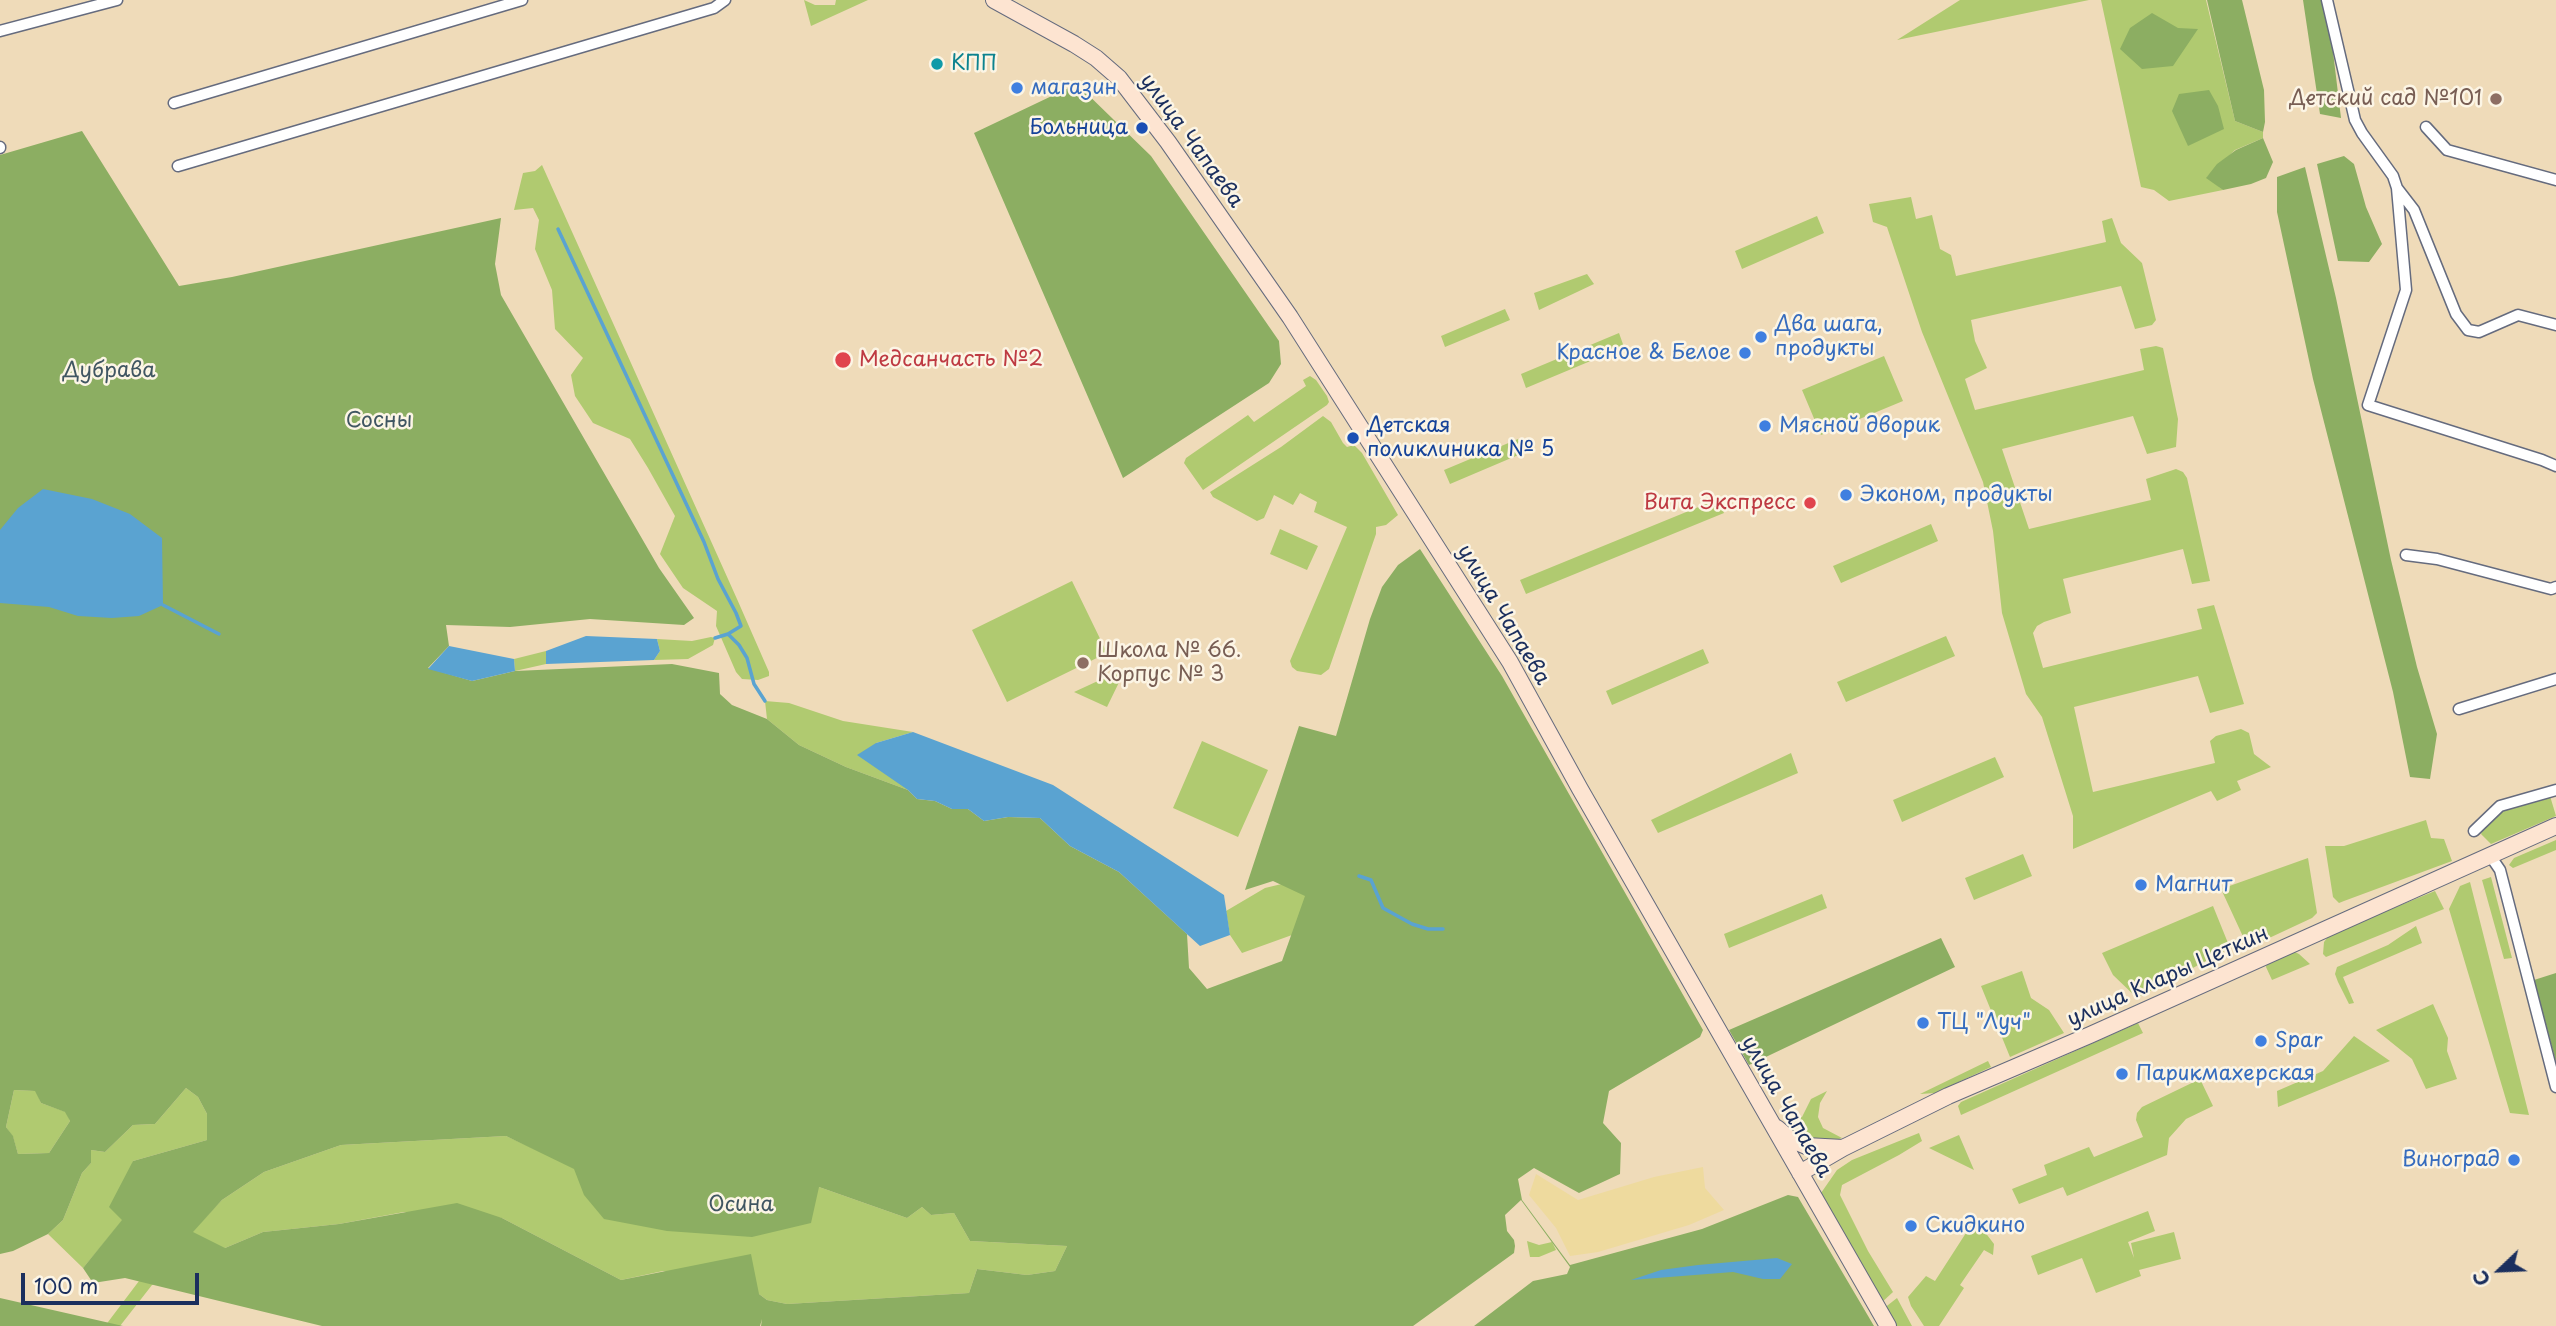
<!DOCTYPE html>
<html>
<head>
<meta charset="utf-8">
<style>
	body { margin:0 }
	#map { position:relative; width:2556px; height:1326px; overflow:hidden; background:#efdbb9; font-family:"Playpen Sans",sans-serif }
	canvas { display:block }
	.north { position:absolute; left:2465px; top:1235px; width:70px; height:70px; -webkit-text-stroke:5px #fcf5e5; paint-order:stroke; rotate:247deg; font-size:19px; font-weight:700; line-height:28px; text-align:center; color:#1b2f5e }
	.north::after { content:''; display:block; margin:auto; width:24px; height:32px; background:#1b2f5e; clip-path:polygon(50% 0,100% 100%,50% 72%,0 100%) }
	.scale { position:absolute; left:21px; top:1273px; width:178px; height:32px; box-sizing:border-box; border:4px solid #1b2f5e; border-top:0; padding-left:9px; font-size:21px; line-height:24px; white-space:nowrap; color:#1b2f5e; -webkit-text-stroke:5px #fcf5e5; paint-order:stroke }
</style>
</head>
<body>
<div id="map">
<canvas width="2556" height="1326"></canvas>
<div class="north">С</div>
<div class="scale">100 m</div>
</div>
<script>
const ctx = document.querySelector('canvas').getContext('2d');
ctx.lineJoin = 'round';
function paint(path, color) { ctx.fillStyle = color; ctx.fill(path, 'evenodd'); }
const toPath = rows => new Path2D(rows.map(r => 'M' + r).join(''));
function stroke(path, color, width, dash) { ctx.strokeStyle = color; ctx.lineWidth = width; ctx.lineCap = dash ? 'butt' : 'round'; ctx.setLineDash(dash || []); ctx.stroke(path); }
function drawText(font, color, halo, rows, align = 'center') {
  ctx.font = font + ' "Playpen Sans",sans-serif'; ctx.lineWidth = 5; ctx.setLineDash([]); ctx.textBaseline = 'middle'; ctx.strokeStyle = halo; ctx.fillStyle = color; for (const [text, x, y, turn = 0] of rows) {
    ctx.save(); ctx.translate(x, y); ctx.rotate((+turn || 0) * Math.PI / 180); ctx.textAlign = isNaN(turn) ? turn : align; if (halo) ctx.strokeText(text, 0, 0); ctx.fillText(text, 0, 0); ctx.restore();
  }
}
paint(toPath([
	[804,0,815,5,835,5,836,0,868,0,811,26],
	[1960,0,2089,0,1897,40],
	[2101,0,2206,0,2235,121,2263,132,2263,138,2235,150,2207,177,2223,190,2169,201,2154,190,2141,187],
	[542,165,737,599,769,672,769,676,758,680,742,679,736,672,716,626,717,611,683,588,660,554,675,516,648,468,630,439,593,423,575,396,571,375,583,358,555,329,552,290,535,249,539,220,533,208,514,210,523,173,535,171],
	[1911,197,1916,219,1932,215,1940,249,1951,255,1956,276,2106,242,2102,221,2112,218,2121,243,2142,263,2156,320,2152,325,2135,329,2121,286,1971,320,1975,341,1987,368,1965,379,1975,410,2144,370,2140,349,2156,346,2163,348,2178,419,2176,447,2147,454,2133,416,2002,449,2029,529,2151,500,2146,479,2176,469,2183,472,2187,478,2210,581,2192,584,2183,549,2063,579,2071,613,2044,622,2037,626,2033,633,2043,668,2202,629,2197,609,2214,605,2244,704,2210,713,2198,676,2074,707,2093,792,2215,763,2210,741,2216,736,2241,729,2249,733,2254,754,2271,767,2237,781,2241,790,2217,801,2211,791,2073,849,2073,816,2042,717,2026,694,2002,613,1993,531,1983,482,1922,332,1887,227,1873,222,1869,204],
	[1817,216,1824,233,1742,269,1735,251],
	[1587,274,1594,284,1539,310,1534,293],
	[1505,309,1510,320,1445,347,1441,336],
	[1619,333,1624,347,1526,388,1521,374],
	[1884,356,1903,401,1821,435,1802,390],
	[1310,376,1316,380,1327,396,1329,402,1327,405,1203,490,1184,463,1186,458,1248,415,1254,422,1306,386,1303,380],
	[1323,416,1331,422,1343,443,1347,447,1354,445,1362,453,1398,515,1386,525,1376,527,1376,534,1329,669,1321,675,1297,671,1292,667,1290,661,1347,527,1314,512,1317,502,1300,493,1293,505,1274,495,1264,518,1257,521,1213,497,1210,492,1281,447],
	[1518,439,1523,453,1450,484,1444,470],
	[1718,499,1724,513,1526,594,1520,580],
	[1931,524,1938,541,1841,583,1833,566],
	[1280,529,1318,546,1307,570,1270,554],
	[1072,581,1107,653,1007,702,972,630],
	[1946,636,1955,656,1846,702,1837,682],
	[711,637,715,638,713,645,688,659,654,660,660,651,657,639,692,641],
	[1703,649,1709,663,1612,705,1606,691],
	[546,651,546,664,515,671,514,659],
	[1126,668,1107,707,1074,692],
	[765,701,789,703,843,721,913,732,876,743,908,790,917,799,908,790,846,767,799,745,767,719],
	[1202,741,1268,770,1238,837,1173,808],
	[1791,753,1798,773,1658,833,1651,820],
	[1995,757,2004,777,1902,822,1893,800],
	[2550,796,2556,816,2491,844,2481,834,2485,825,2501,809],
	[2426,820,2431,838,2444,839,2452,861,2344,901,2339,903,2333,897,2325,846,2344,846],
	[2556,840,2556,850,2513,868,2509,865,2514,858],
	[1354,841,1292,935,1242,953,1230,935,1226,911,1265,888,1290,882],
	[2023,854,2032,876,1974,900,1965,878],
	[2308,858,2317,913,2312,918,2252,946,2246,943,2221,889],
	[2491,877,2512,958,2504,959,2482,880],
	[2470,882,2529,1115,2510,1113,2449,909,2460,886],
	[2435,891,2444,909,2326,957,2323,954,2324,942,2330,934],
	[1822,894,1827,908,1729,948,1724,934],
	[2213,906,2230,948,2137,998,2113,975,2102,953],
	[2416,926,2422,943,2343,977,2354,1003,2349,1004,2338,982,2335,974,2337,967,2388,945],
	[2293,951,2299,954,2310,964,2272,980,2266,967,2267,962],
	[2022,971,2031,998,2049,1010,2064,1033,2010,1057,1981,986],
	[2433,1004,2448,1038,2447,1051,2457,1079,2426,1089,2412,1059,2376,1030],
	[2138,1023,2143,1033,1961,1115,1958,1106,1961,1102],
	[2354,1036,2390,1061,2278,1107,2277,1091,2323,1071],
	[1988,1061,1991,1067,1935,1093,1920,1094],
	[2200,1079,2213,1106,2186,1119,2169,1138,2167,1155,2067,1196,2063,1187,2019,1204,2012,1189,2047,1175,2044,1165,2089,1147,2094,1157,2143,1137,2136,1120,2137,1113,2142,1107],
	[186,1088,198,1097,207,1114,207,1140,133,1161,123,1220,83,1268,48,1234,63,1220,82,1173,91,1163,91,1150,105,1152,133,1125,155,1124],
	[14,1090,36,1091,41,1103,66,1112,70,1121,49,1153,18,1154,13,1137,6,1127],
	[1827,1091,1820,1103,1818,1117,1823,1128,1842,1138,1827,1143,1806,1143,1784,1125,1802,1117,1811,1099],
	[1919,1133,1922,1141,1899,1155,1842,1185,1840,1195,1868,1251,1893,1292,1880,1304,1829,1215,1821,1193,1837,1170,1852,1160],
	[1959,1135,1974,1170,1929,1148],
	[506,1136,565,1163,819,1187,907,1218,922,1207,931,1215,954,1213,970,1241,1067,1246,1055,1271,1027,1275,977,1269,969,1293,787,1304,767,1300,759,1294,663,1271,621,1280,502,1218,404,1212,339,1224,263,1232,225,1248,169,1279,152,1285,120,1326,105,1326,139,1281,163,1262,222,1200,264,1172,341,1145],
	[2148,1211,2155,1231,2128,1242,2134,1258,2131,1243,2174,1232,2181,1259,2139,1270,2141,1276,2096,1293,2082,1258,2038,1275,2031,1256],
	[1975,1219,1994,1244,1993,1255,1984,1250,1960,1285,1964,1288,1939,1326,1924,1326,1911,1306,1908,1297,1926,1276,1935,1281],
	[1527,1241,1539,1245,1552,1242,1556,1250,1539,1257,1530,1257],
	[1897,1298,1912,1326,1893,1326,1883,1309]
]), '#b0ca70');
paint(toPath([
	[2207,0,2242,0,2264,90,2265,122,2263,132,2235,121],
	[2303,0,2322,0,2330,27,2341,118,2320,114],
	[2152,13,2178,28,2198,29,2173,66,2142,69,2120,49,2130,28],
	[1077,84,1151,156,1279,341,1281,364,1269,383,1123,478,974,133],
	[2209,90,2218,106,2224,129,2188,146,2172,111,2179,94],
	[82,131,179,286,232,277,501,218,495,264,501,295,659,568,694,618,684,625,590,619,510,627,446,625,449,646,428,668,472,681,515,671,672,664,719,673,720,694,732,705,767,719,799,745,846,767,908,790,917,799,935,801,952,809,968,809,984,821,1008,817,1040,818,1070,846,1119,872,1187,934,1189,968,1207,989,1282,961,1305,896,1273,881,1245,890,1299,726,1336,736,1370,619,1382,587,1398,565,1420,549,1502,676,1703,1030,1700,1037,1609,1091,1603,1123,1621,1143,1620,1174,1579,1193,1534,1168,1518,1179,1522,1200,1570,1265,1702,1229,1788,1195,1798,1197,1874,1326,1474,1326,1533,1281,1567,1274,1570,1267,1521,1200,1505,1215,1507,1231,1514,1240,1515,1246,1514,1253,1413,1326,761,1326,762,1319,760,1326,322,1326,125,1278,93,1283,83,1268,122,1220,109,1207,133,1161,207,1140,207,1114,198,1097,186,1088,155,1124,133,1125,105,1152,91,1150,91,1163,82,1173,63,1220,48,1234,13,1251,0,1254,0,155],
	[14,1090,35,1091,41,1103,65,1112,70,1121,49,1153,18,1154,13,1136,6,1127],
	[506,1136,574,1169,584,1195,604,1219,667,1231,752,1237,811,1223,819,1187,907,1218,922,1207,931,1215,954,1213,970,1241,1067,1246,1055,1271,1027,1275,977,1269,969,1293,787,1304,767,1300,759,1294,751,1254,621,1280,502,1218,457,1203,339,1224,263,1232,225,1248,193,1232,222,1200,264,1172,341,1145],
	[2263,138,2273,162,2266,178,2251,184,2223,190,2206,178,2217,164,2236,150],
	[2344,156,2354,164,2366,207,2382,244,2369,262,2338,261,2317,164],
	[2305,167,2336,298,2391,560,2417,667,2437,734,2430,779,2410,777,2393,692,2313,379,2277,212,2277,177],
	[1941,938,1955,967,1749,1065,1729,1030],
	[2556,973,2556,1062,2534,980],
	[0,1298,123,1326,0,1326]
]), '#8cae62');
paint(toPath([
	[1703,1167,1705,1188,1724,1210,1689,1225,1598,1252,1570,1256,1556,1228,1529,1195,1536,1174,1578,1200,1654,1177]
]), '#eeda9e');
paint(toPath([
	[43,489,92,499,130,514,162,538,163,605,139,616,112,618,78,616,49,607,0,603,0,530,18,508],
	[586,636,657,639,660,651,654,660,546,664,546,651],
	[449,646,514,659,515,671,472,681,428,669],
	[913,732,1053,785,1224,895,1230,935,1200,946,1119,872,1070,846,1040,818,1008,817,984,821,968,809,952,809,935,801,917,799,908,790,857,755,876,743],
	[1777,1258,1792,1264,1780,1279,1763,1279,1733,1272,1631,1280,1661,1270,1698,1265]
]), '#5aa3d1');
stroke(toPath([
	[558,229,704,542,718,579,736,613,741,626,728,634],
	[163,605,219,634],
	[715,638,728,634,739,645,747,658,754,684,765,701],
	[1359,876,1371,880,1383,908,1412,924,1428,929,1443,929]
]), '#5aa3d1', 3.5);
const street = toPath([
	[2327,0,2355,120,2362,133,2393,176,2397,188,2414,210,2456,314,2468,330,2479,332,2518,315,2556,325],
	[0,31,117,0],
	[174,103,522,0],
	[2426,127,2447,150,2556,180],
	[0,147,0,148],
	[178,166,714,8,725,0],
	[2397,188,2406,290,2368,405,2542,460,2556,466],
	[2406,555,2437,559,2551,589,2556,587],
	[2459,709,2556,679],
	[2474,831,2500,806,2556,790],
	[2489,854,2500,870,2556,1087]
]);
const secondary = toPath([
	[994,0,1074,44,1096,58,1119,78,1168,142,1290,317,1510,662,1580,789,1888,1326],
	[1777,1128,1790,1139,1806,1146,1843,1148],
	[1800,1173,1843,1148,1948,1096,2090,1035,2556,826]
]);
stroke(street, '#656b7e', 13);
stroke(secondary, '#656b7e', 18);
stroke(street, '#fff', 10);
stroke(secondary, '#fde4d1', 16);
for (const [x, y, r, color] of [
	[937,64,7,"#0f9aa8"],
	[1017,88,7,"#3f7fe0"],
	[2496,99,7,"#8d6e63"],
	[1142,128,7,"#1a4fb4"],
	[1761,337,7,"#3f7fe0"],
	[1745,353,7,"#3f7fe0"],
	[843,360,9,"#e0444e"],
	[1765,426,7,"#3f7fe0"],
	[1353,438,7,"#1a4fb4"],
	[1846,495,7,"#3f7fe0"],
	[1810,503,7,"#e0444e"],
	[1083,663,7,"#8d6e63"],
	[2141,885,7,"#3f7fe0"],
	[1923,1023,7,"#3f7fe0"],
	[2261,1041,7,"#3f7fe0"],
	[2122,1074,7,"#3f7fe0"],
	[2514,1160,7,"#3f7fe0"],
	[1911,1226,7,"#3f7fe0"]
]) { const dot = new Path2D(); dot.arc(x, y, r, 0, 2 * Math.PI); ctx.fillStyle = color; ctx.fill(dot); stroke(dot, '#fcf5e5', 2.5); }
drawText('21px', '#0d838f', '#fcf5e5', [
	["КПП",951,64]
], 'left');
drawText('21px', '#366cbe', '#fcf5e5', [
	["магазин",1031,88],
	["Два шага,",1775,325],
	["продукты",1775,349],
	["Красное & Белое",1731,353,"right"],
	["Мясной дворик",1779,426],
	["Эконом, продукты",1860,495],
	["Магнит",2155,885],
	["ТЦ \"Луч\"",1937,1023],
	["Spar",2275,1041],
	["Парикмахерская",2136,1074],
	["Виноград",2500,1160,"right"],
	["Скидкино",1925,1226]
], 'left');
drawText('21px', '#785e54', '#fcf5e5', [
	["Детский сад №101",2482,99],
	["Школа № 66.",1097,651,"left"],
	["Корпус № 3",1097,675,"left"]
], 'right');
drawText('21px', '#164399', '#fcf5e5', [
	["Больница",1128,128],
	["Детская",1367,426,"left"],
	["поликлиника № 5",1367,450,"left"]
], 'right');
drawText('21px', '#1b2f5e', '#fcf5e5', [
	["улица Чапаева",1191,141,54],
	["улица Чапаева",1503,615,59],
	["улица Клары Цеткин",2168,977,-24],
	["улица Чапаева",1786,1107,60]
]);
drawText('21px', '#be3a42', '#fcf5e5', [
	["Медсанчасть №2",859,360],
	["Вита Экспресс",1796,503,"right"]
], 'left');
drawText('21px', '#405662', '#fcf5e5', [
	["Дубрава",109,371],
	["Сосны",379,421],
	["Осина",741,1205]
]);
</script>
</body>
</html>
